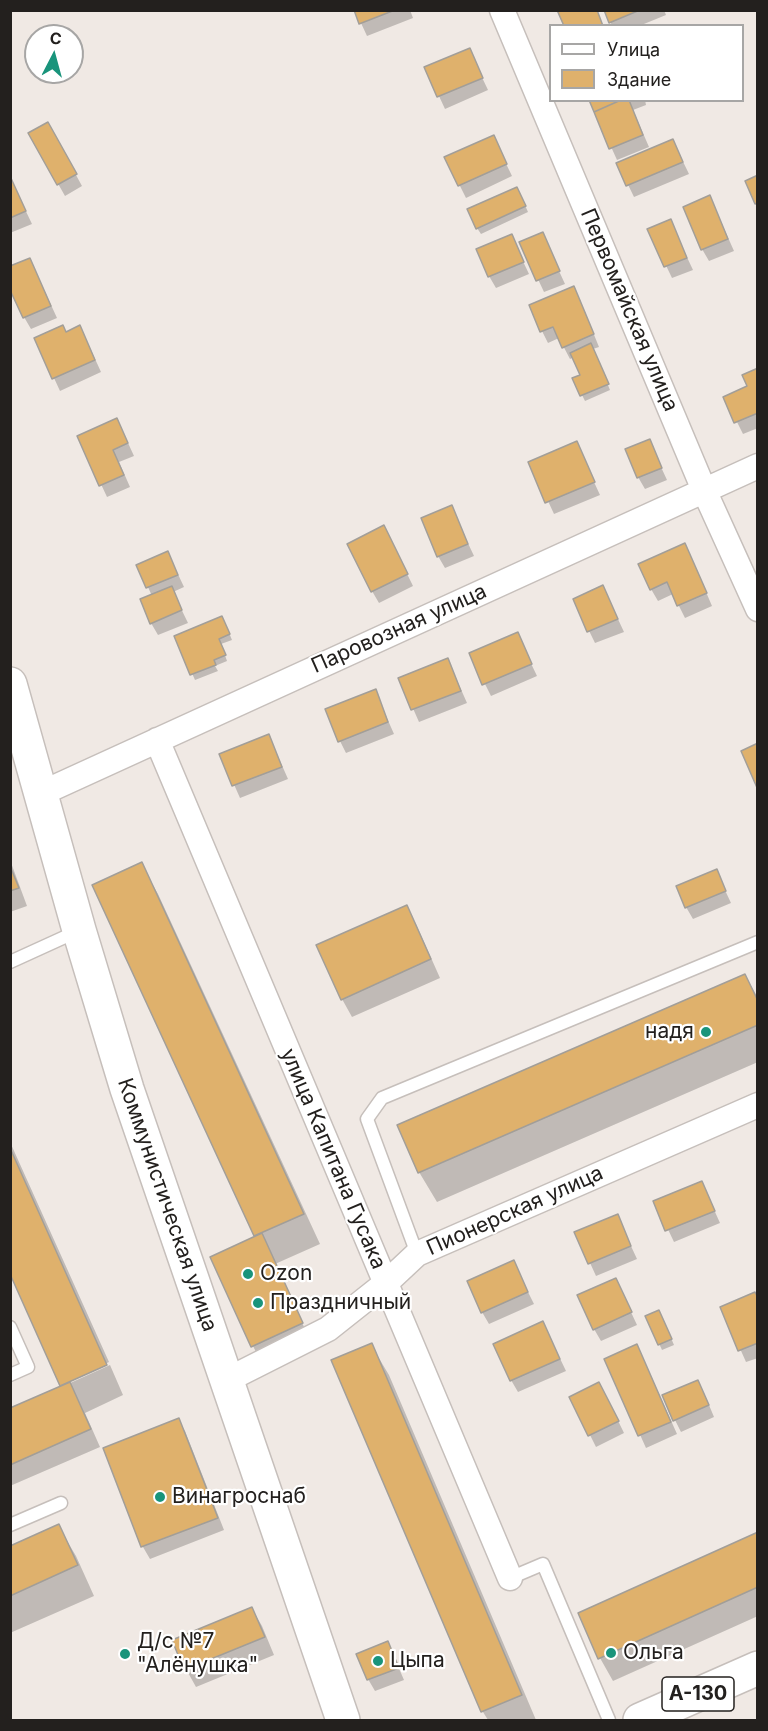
<!DOCTYPE html>
<html>
<head>
<meta charset="utf-8">
<style>
	body { margin:0 }
	#map { position:relative; width:768px; height:1731px; overflow:hidden; background:#f0e9e4; font-family:Inter,sans-serif }
	canvas { display:block }
	.frame { position:absolute; inset:0; border:12px solid #23201e; pointer-events:none }
	.legend { position:absolute; left:549px; top:24px; width:195px; height:78px; box-sizing:border-box; background:#fff; border:2px solid #a7a6a5; margin:0; padding:8px 10px; list-style:none; font-size:18px; color:#23201e }
	.legend li { display:flex; align-items:center; gap:12px; height:30px }
	.legend b { width:30px; border:2px solid #a7a6a5 }
	.north { position:absolute; left:24px; top:24px; width:60px; height:60px; box-sizing:border-box; background:#fff; border:2px solid #a7a6a5; border-radius:50%; rotate:6deg; font-size:16px; font-weight:700; line-height:24px; text-align:center; color:#23201e }
	.north::after { content:''; display:block; margin:auto; width:21px; height:27px; background:#19947b; clip-path:polygon(50% 0,100% 100%,50% 72%,0 100%) }
</style>
</head>
<body>
<div id="map">
<canvas width="768" height="1731"></canvas>
<div class="frame"></div>
<ul class="legend">
<li><b style="height:8px;background:#fff"></b>Улица</li>
<li><b style="height:16px;background:#dfb16c"></b>Здание</li>
</ul>
<div class="north">С</div>
</div>
<script>
const ctx = document.querySelector('canvas').getContext('2d');
ctx.lineJoin = 'round';
function paint(path, color) { ctx.fillStyle = color; ctx.fill(path, 'evenodd'); }
const toPath = rows => new Path2D(rows.map(r => 'M' + r).join(''));
function stroke(path, color, width, dash) { ctx.strokeStyle = color; ctx.lineWidth = width; ctx.lineCap = dash ? 'butt' : 'round'; ctx.setLineDash(dash || []); ctx.stroke(path); }
function drawText(font, color, halo, rows, align = 'center') {
  ctx.font = font + ' Inter,sans-serif'; ctx.lineWidth = 4.5; ctx.setLineDash([]); ctx.textBaseline = 'middle'; ctx.strokeStyle = halo; ctx.fillStyle = color; for (const [text, x, y, turn = 0] of rows) {
    ctx.save(); ctx.translate(x, y); ctx.rotate((+turn || 0) * Math.PI / 180); ctx.textAlign = isNaN(turn) ? turn : align; if (halo) ctx.strokeText(text, 0, 0); ctx.fillText(text, 0, 0); ctx.restore();
  }
}
paint(toPath([
	[355,10,410,10,413,18,367,36],
	[606,10,664,10,666,15,639,26,612,26],
	[469,50,488,90,445,109,426,68],
	[590,100,645,100,646,105,633,110,649,147,617,160],
	[48,124,82,186,65,196,30,134],
	[493,137,512,176,466,198,446,158],
	[673,141,689,174,634,197,618,164],
	[10,178,32,224,10,233],
	[520,194,528,212,481,234,477,228],
	[710,197,734,251,709,261,702,249],
	[670,221,693,270,672,278,649,230],
	[542,234,565,284,544,292,521,243],
	[511,236,529,274,496,288,489,276],
	[36,272,57,318,31,329,24,317],
	[580,300,599,347,593,349,610,390,585,401,574,379,582,376,574,357,570,359,559,338,548,343,542,331],
	[66,333,86,339,101,372,60,391,36,339],
	[758,370,758,428,743,434,725,398,749,387],
	[123,432,134,456,119,462,130,487,107,497,79,437],
	[649,441,667,480,645,489,638,477],
	[576,443,600,495,554,514,530,462],
	[451,507,474,556,445,568,438,556],
	[390,539,413,586,379,603,372,591],
	[168,553,184,587,173,592,188,623,158,635,151,623,152,596,138,565],
	[691,557,712,606,685,618,673,594,658,601,651,589],
	[603,587,624,632,595,643,574,600],
	[225,623,232,640,221,644,227,661,215,666,218,671,195,680,176,637],
	[517,634,537,676,491,696,470,654],
	[448,660,467,703,419,722,400,679],
	[375,691,394,734,346,753,340,741],
	[269,736,288,779,240,798,221,755],
	[10,860,27,906,10,912],
	[141,864,158,894,320,1244,275,1264,305,1329,256,1352,253,1346,256,1237,94,885],
	[716,871,731,903,693,919,686,907],
	[406,907,416,924,440,978,352,1017,342,999],
	[745,975,758,998,758,1062,437,1202,419,1172],
	[10,1142,109,1362,68,1381,68,1384,110,1365,123,1395,85,1413,100,1447,10,1486,10,1410,62,1386,10,1270],
	[702,1183,720,1223,674,1242,655,1202],
	[617,1216,637,1259,596,1276,576,1232],
	[513,1262,534,1304,489,1324,482,1312],
	[616,1280,637,1325,601,1341,594,1329],
	[758,1299,758,1358,746,1362,722,1308],
	[647,1317,662,1317,674,1345,662,1350],
	[543,1323,566,1371,518,1392,511,1380],
	[371,1345,389,1375,536,1720,488,1720,483,1712,333,1361],
	[643,1358,677,1434,646,1448,606,1359],
	[704,1393,714,1417,681,1432,675,1420],
	[606,1396,624,1433,596,1447,571,1397],
	[178,1420,185,1431,224,1530,150,1559,143,1547,105,1448],
	[58,1526,76,1556,94,1596,10,1633,10,1548],
	[758,1534,758,1616,613,1681,600,1658],
	[252,1609,262,1626,274,1655,196,1687,186,1669,174,1640],
	[388,1643,404,1680,375,1691,368,1679]
]), '#0003');
const building = toPath([
	[354,10,395,10,359,24,354,10],
	[557,10,597,10,603,26,564,26,557,10],
	[604,10,640,10,609,23,604,10],
	[470,48,483,78,437,97,424,67,470,48],
	[589,100,621,100,594,112,589,100],
	[621,100,629,100,643,135,609,149,594,112,621,100],
	[48,122,77,174,57,185,28,133,48,122],
	[494,135,507,164,458,186,444,157,494,135],
	[673,139,683,162,626,186,616,163,673,139],
	[758,175,758,203,755,204,745,181,758,175],
	[10,176,26,211,10,218,10,176],
	[517,187,526,206,476,229,467,209,517,187],
	[710,195,728,239,701,250,683,207,710,195],
	[671,219,687,258,664,267,647,229,671,219],
	[543,232,560,271,536,281,519,242,543,232],
	[512,234,524,262,488,277,476,249,512,234],
	[30,258,51,306,23,318,10,290,10,266,30,258],
	[574,286,594,334,562,348,553,327,540,332,529,305,574,286],
	[63,325,66,332,80,325,95,360,52,379,34,338,63,325],
	[591,343,609,384,580,396,572,378,580,375,570,353,591,343],
	[758,368,758,413,734,423,723,397,747,386,742,375,758,368],
	[117,418,128,443,113,450,124,475,99,486,77,436,117,418],
	[650,439,662,468,637,478,625,449,650,439],
	[577,441,595,482,545,503,528,462,577,441],
	[452,505,468,544,437,557,421,518,452,505],
	[384,525,408,574,371,592,347,544,384,525],
	[685,543,707,593,677,606,667,582,650,590,638,564,685,543],
	[168,551,178,575,146,588,136,565,168,551],
	[603,585,618,619,587,632,573,599,603,585],
	[172,586,182,610,150,624,140,599,172,586],
	[222,616,230,634,219,639,226,655,214,660,216,665,190,675,174,636,222,616],
	[518,632,532,664,482,685,469,653,518,632],
	[448,658,461,691,411,710,398,678,448,658],
	[376,689,388,722,338,742,325,709,376,689],
	[269,734,282,767,232,786,219,754,269,734],
	[758,743,758,790,741,751,758,743],
	[142,862,304,1214,254,1236,92,885,142,862],
	[10,866,19,888,10,891,10,866],
	[717,869,726,891,685,908,676,886,717,869],
	[407,905,431,959,341,1000,316,945,407,905],
	[745,974,758,1001,758,1025,418,1173,397,1125,745,974],
	[10,1148,107,1365,60,1386,10,1274,10,1148],
	[702,1181,715,1211,665,1231,653,1201,702,1181],
	[618,1214,631,1246,588,1264,574,1232,618,1214],
	[262,1233,303,1323,251,1347,210,1257,262,1233],
	[514,1260,528,1292,481,1313,467,1281,514,1260],
	[616,1278,632,1312,593,1330,577,1295,616,1278],
	[755,1292,758,1298,758,1343,738,1351,720,1307,755,1292],
	[659,1310,672,1339,658,1345,645,1316,659,1310],
	[543,1321,560,1359,510,1381,493,1344,543,1321],
	[372,1343,522,1695,481,1712,331,1360,372,1343],
	[637,1344,671,1422,638,1436,604,1359,637,1344],
	[698,1380,709,1405,673,1421,662,1395,698,1380],
	[70,1382,91,1429,10,1465,10,1408,70,1382],
	[599,1382,619,1421,588,1436,569,1397,599,1382],
	[179,1418,218,1518,141,1547,103,1448,179,1418],
	[59,1524,78,1565,10,1596,10,1546,59,1524],
	[758,1532,758,1587,598,1659,578,1613,758,1532],
	[252,1607,265,1637,184,1670,172,1640,252,1607],
	[388,1641,399,1668,367,1680,356,1654,388,1641]
]);
paint(building, '#dfb16c');
stroke(building, '#a29e98', 1.5);
const service = toPath([
	[10,962,78,931],
	[417,1254,367,1119,382,1098,758,942],
	[10,1327,28,1367,10,1375],
	[10,1525,61,1503],
	[510,1578,543,1564,609,1720]
]);
const minor = toPath([
	[502,10,704,490,758,609],
	[157,740,510,1578],
	[40,794,758,466],
	[227,1380,328,1329,386,1283,417,1254,758,1105]
]);
const secondary = toPath([
	[10,684,79,930,127,1089,343,1720]
]);
const primary = toPath([
	[640,1720,758,1668]
]);
stroke(service, '#c6bfbb', 15);
stroke(minor, '#c6bfbb', 27);
stroke(secondary, '#c6bfbb', 36);
stroke(primary, '#c6bfbb', 36);
stroke(service, '#fff', 12);
stroke(minor, '#fff', 24);
stroke(secondary, '#fff', 33);
stroke(primary, '#fff', 33);
for (const [x, y, r, color] of [
	[706,1032,6,"#19947b"],
	[248,1274,6,"#19947b"],
	[258,1303,6,"#19947b"],
	[160,1497,6,"#19947b"],
	[611,1653,6,"#19947b"],
	[125,1654,6,"#19947b"],
	[378,1661,6,"#19947b"]
]) { const dot = new Path2D(); dot.arc(x, y, r, 0, 2 * Math.PI); ctx.fillStyle = color; ctx.fill(dot); stroke(dot, '#fff', 2); }
for (const [x, y, w] of [
	[698,1694,72]
]) { const box = new Path2D(); box.roundRect(x - w / 2, y - 17, w, 34, 4.5); ctx.fillStyle = '#fff'; ctx.fill(box); stroke(box, '#23201e', 1.5); }
drawText('bold 20px', '#23201e', null, [
	["А-130",698,1694]
]);
drawText('21px', '#23201e', '#fff', [
	["Первомайская улица",629,310,67],
	["Паровозная улица",399,629,-24],
	["улица Капитана Гусака",333,1159,67],
	["Коммунистическая улица",167,1205,71],
	["Пионерская улица",515,1211,-24]
]);
drawText('21px', '#23201e', '#fff', [
	["надя",694,1032,"right"],
	["Ozon",260,1274],
	["Праздничный",270,1303],
	["Винагроснаб",172,1497],
	["Д/с №7",137,1642],
	["\"Алёнушка\"",137,1666],
	["Ольга",623,1653],
	["Цыпа",390,1661]
], 'left');
</script>
</body>
</html>
